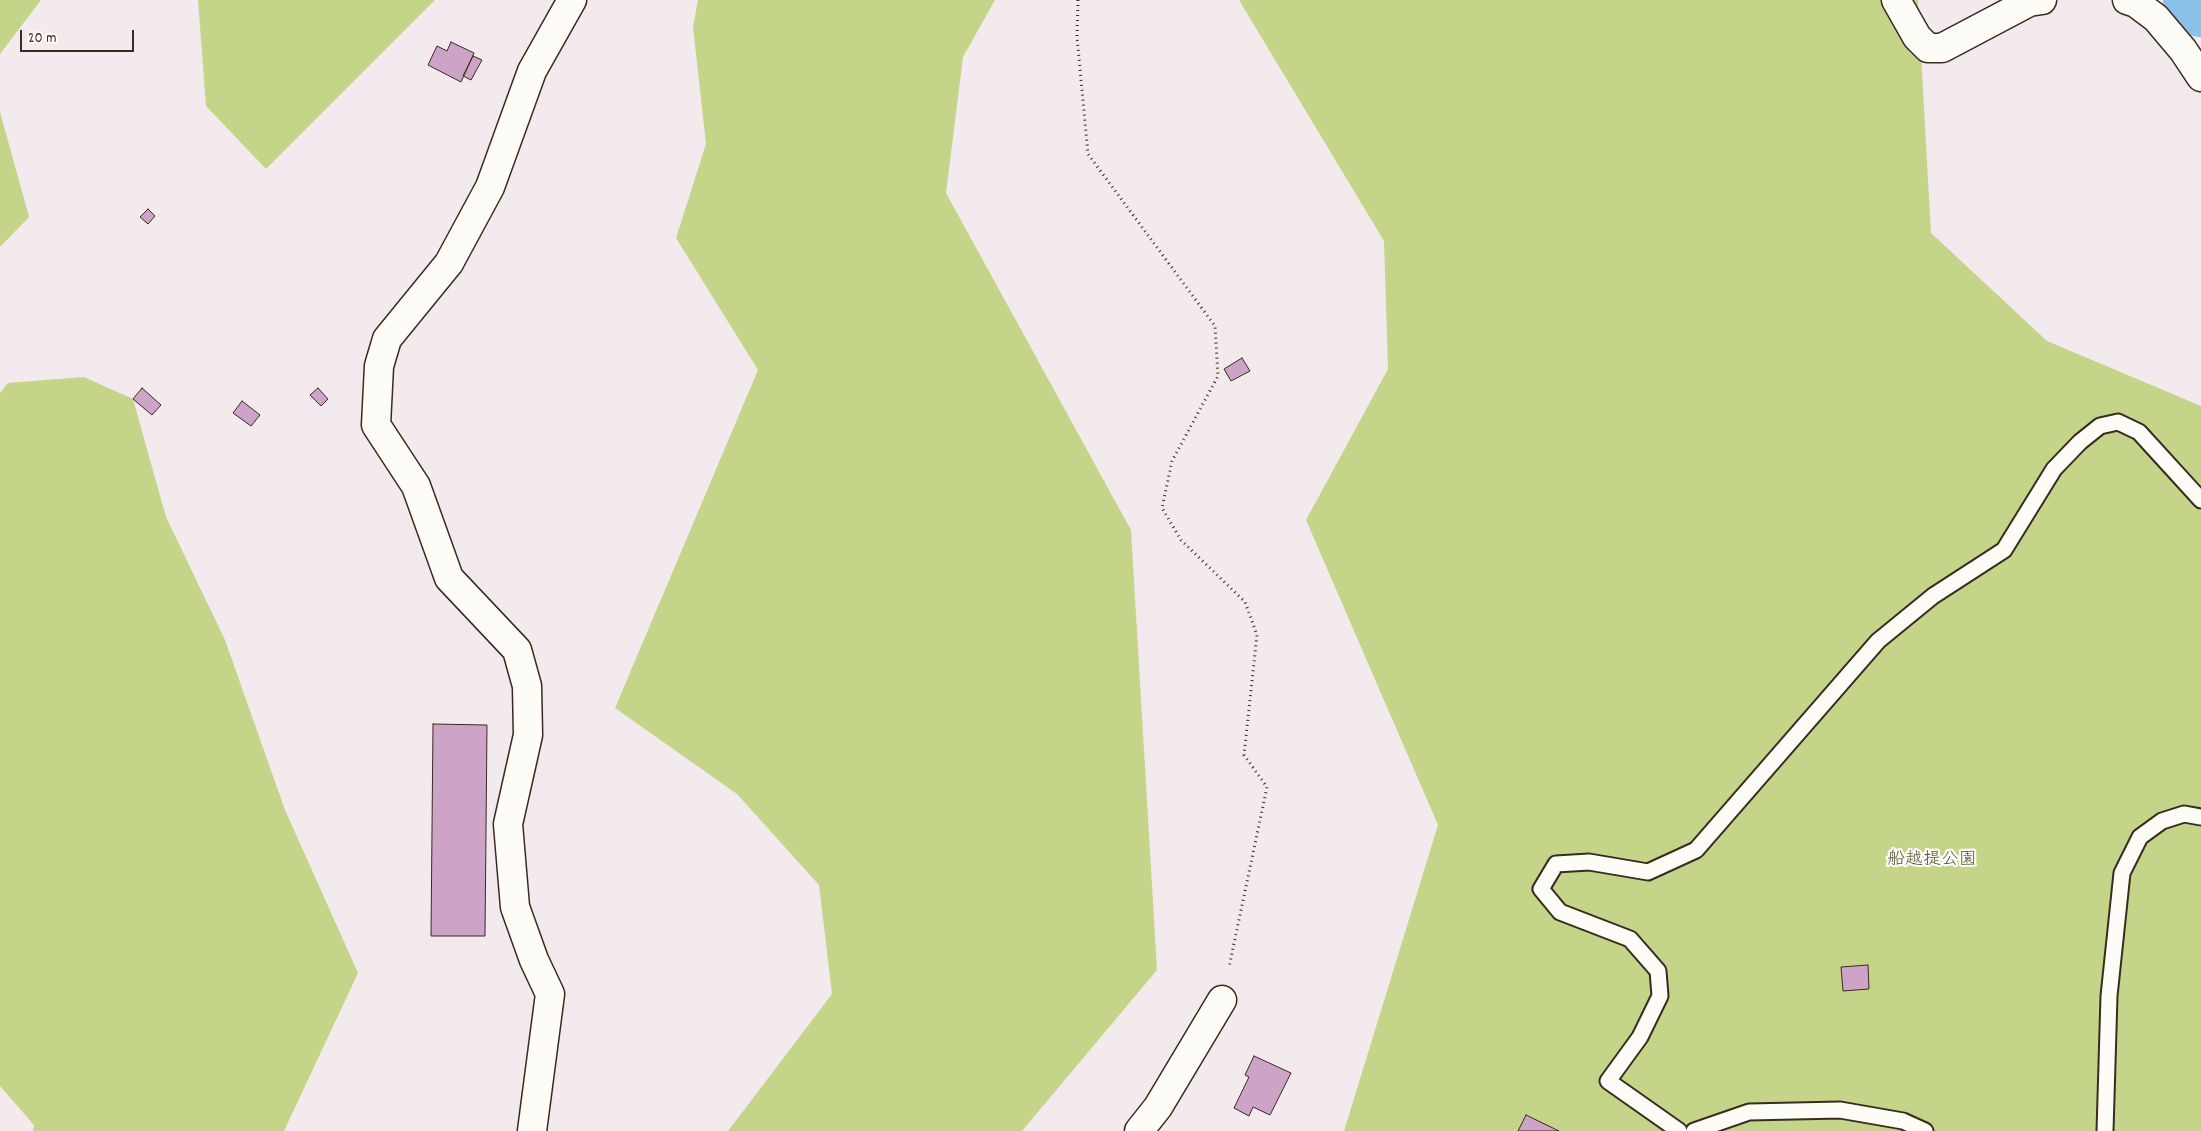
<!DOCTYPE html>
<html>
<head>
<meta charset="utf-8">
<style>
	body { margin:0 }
	#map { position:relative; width:2201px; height:1131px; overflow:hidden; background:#f3eaee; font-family:Dekko,sans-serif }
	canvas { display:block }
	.scale { position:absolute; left:20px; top:30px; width:114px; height:22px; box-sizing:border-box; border:2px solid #3b2a1e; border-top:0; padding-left:6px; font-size:15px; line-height:18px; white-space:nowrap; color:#3b2a1e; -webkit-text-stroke:4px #fdfcf7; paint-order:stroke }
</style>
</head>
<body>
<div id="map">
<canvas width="2201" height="1131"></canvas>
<div class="scale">20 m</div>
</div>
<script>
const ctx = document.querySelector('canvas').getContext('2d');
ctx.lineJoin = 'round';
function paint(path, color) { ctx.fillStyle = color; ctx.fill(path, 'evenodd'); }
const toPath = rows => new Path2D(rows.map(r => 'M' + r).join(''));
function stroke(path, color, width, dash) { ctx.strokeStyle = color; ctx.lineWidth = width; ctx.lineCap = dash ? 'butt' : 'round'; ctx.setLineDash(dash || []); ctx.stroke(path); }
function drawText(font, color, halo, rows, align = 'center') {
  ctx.font = font + ' Dekko,"Klee One",sans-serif'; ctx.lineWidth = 4.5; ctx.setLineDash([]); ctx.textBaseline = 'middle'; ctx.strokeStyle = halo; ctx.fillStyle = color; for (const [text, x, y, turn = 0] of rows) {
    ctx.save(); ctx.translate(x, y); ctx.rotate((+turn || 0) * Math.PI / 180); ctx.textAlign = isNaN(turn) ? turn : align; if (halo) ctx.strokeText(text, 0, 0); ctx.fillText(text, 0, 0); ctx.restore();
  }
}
paint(toPath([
	[0,0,41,0,0,54],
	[198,0,435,0,266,169,206,106],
	[698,0,995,0,963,57,946,193,1131,530,1157,970,1022,1131,728,1131,832,994,819,885,737,794,615,708,758,370,676,238,706,144,693,27],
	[1239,0,1918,0,1931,233,2047,341,2201,406,2201,1131,1344,1131,1438,825,1306,520,1388,369,1384,241],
	[0,112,29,217,0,247],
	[84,377,133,399,166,517,225,640,285,810,358,973,284,1131,33,1131,34,1125,0,1086,0,393,8,383]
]), '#c4d589');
stroke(toPath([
	[2197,0,2201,3]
]), '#8bc2ea', 68);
const building = toPath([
	[451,42,474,53,461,82,428,65,437,46,447,51,451,42],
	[473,56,482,60,471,80,463,76,473,56],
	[148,209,155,216,148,224,140,217,148,209],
	[1242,358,1250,371,1231,381,1224,369,1242,358],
	[142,388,161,405,152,415,133,399,142,388],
	[318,388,328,399,321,406,310,395,318,388],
	[242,401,260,415,251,426,233,413,242,401],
	[433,724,487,725,485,936,431,936,433,724],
	[1868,965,1869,989,1843,991,1841,967,1868,965],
	[1254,1056,1291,1073,1270,1115,1253,1107,1249,1116,1234,1108,1249,1077,1245,1075,1254,1056],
	[1526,1115,1559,1131,1518,1131,1526,1115]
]);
paint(building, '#cda3c8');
stroke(building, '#3b2a1e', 1);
const lane = toPath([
	[1679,1131,1608,1081,1640,1037,1660,996,1658,971,1630,939,1560,912,1541,889,1556,864,1589,862,1648,872,1696,850,1878,641,1933,596,2004,550,2054,469,2080,442,2100,426,2118,422,2139,432,2201,500],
	[1694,1131,1749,1112,1840,1110,1903,1121,1925,1131],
	[2105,1131,2109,996,2122,873,2140,837,2162,821,2184,814,2201,817]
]);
const street = toPath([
	[1896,0,1917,37,1928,48,1942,48,2029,2,2042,0],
	[2127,0,2136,3,2156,18,2183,50,2201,77],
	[532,1131,550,994,534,960,515,907,508,824,528,735,527,686,517,650,449,578,416,486,376,425,379,366,387,339,449,263,490,187,532,71,572,0],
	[1139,1131,1158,1107,1222,1000]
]);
stroke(lane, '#3b2a1e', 19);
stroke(street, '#3b2a1e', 31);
stroke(toPath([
	[1078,0,1077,37,1088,154,1215,326,1218,376,1172,461,1162,508,1181,540,1245,602,1257,635,1244,755,1267,787,1229,967]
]), '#3b2a1e', 3, [1, 4]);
stroke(lane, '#fdfcf7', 15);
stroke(street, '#fdfcf7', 28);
drawText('18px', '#5d5539', '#fdfcf7', [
	["船越提公園",1932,862]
]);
</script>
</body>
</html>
